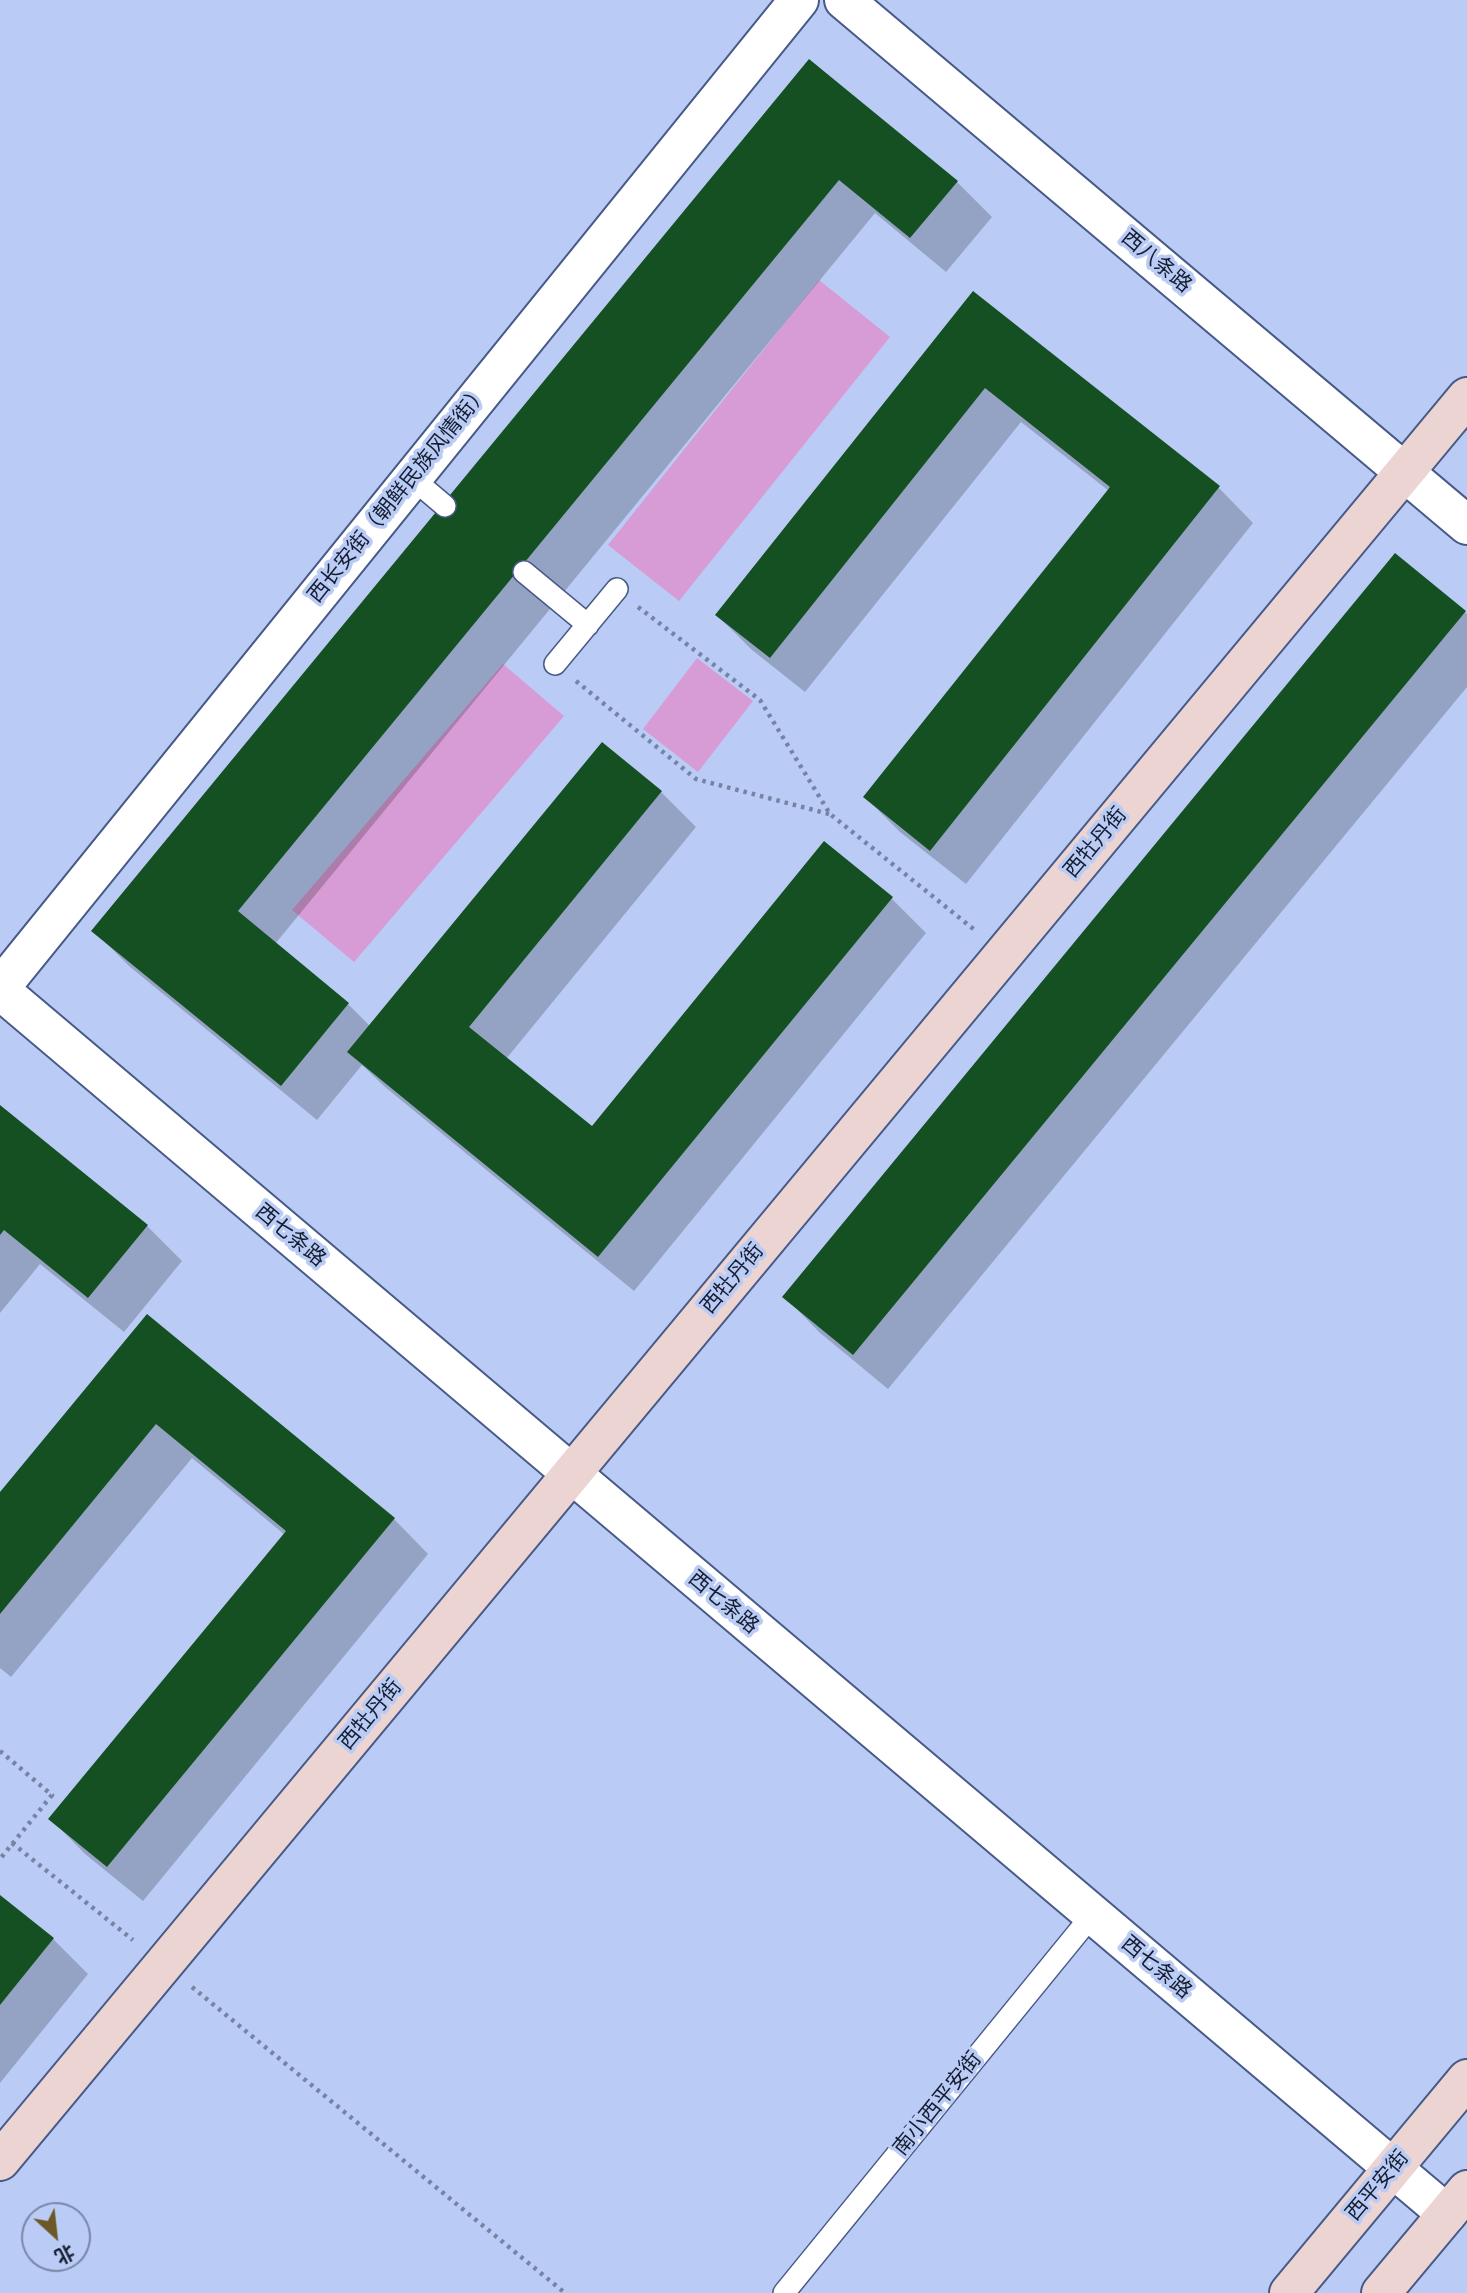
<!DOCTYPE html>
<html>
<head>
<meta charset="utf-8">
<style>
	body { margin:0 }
	#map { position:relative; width:1467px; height:2293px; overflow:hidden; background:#baccf6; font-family:"Space Grotesk","Noto Sans SC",sans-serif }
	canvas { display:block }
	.north { position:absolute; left:21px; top:2202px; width:70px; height:70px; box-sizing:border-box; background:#baccf6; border:2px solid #7886a7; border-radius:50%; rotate:153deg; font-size:19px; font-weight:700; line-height:28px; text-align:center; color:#151d30 }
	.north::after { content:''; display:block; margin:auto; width:24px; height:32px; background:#6d5827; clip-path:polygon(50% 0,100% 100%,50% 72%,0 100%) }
</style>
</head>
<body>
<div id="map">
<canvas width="1467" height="2293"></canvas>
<div class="north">北</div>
</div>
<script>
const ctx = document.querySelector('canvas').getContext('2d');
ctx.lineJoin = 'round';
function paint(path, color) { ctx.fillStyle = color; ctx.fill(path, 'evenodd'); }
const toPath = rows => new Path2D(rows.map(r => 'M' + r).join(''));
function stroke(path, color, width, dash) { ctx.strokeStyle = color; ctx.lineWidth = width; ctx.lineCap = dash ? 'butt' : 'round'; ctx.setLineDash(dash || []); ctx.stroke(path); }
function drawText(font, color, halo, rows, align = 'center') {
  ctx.font = font + ' "Space Grotesk","Noto Sans SC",sans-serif'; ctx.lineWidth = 7; ctx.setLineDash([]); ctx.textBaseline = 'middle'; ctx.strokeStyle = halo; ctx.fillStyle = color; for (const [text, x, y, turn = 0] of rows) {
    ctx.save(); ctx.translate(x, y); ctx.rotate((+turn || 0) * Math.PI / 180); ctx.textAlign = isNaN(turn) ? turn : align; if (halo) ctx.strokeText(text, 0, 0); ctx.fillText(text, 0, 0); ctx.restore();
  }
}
paint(toPath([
	[819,280,890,337,679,601,608,545],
	[697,658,753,701,698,772,643,729],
	[503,664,564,716,354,962,292,910]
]), '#d79bd6');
paint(toPath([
	[809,61,957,182,992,217,946,272,875,213,275,944,348,1004,371,1027,661,792,696,827,506,1059,592,1129,891,898,926,933,634,1291,385,1087,362,1065,317,1120,129,966,94,931],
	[973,293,1219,488,1253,523,966,884,900,832,865,797,1109,491,1021,422,805,692,752,650,717,615],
	[1395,555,1467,614,1467,687,888,1389,819,1332,785,1297],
	[0,1107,147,1226,182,1261,124,1332,40,1264,0,1313],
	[147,1316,394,1519,428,1554,143,1901,85,1854,51,1819,285,1535,192,1458,11,1677,0,1668,0,1495],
	[0,1897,53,1939,88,1974,0,2083]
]), '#0003');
paint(toPath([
	[809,59,958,181,910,238,839,180,238,911,349,1003,281,1086,91,931],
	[973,291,1220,486,930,851,863,797,1110,487,985,388,770,658,715,615],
	[1395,553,1466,611,853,1355,782,1297],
	[602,742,662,791,469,1027,592,1126,824,841,893,897,598,1257,347,1052],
	[0,1105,148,1225,88,1298,4,1230,0,1235],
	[147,1314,395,1518,107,1867,48,1819,286,1531,156,1424,0,1614,0,1492],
	[0,1895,54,1938,0,2005]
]), '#145021');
const service = toPath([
	[412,478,445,506],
	[524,572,588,625],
	[555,664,617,589],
	[784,2293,1093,1914]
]);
const tertiary = toPath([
	[844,0,1467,525],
	[0,988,799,0],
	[0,990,1447,2214]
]);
const secondary = toPath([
	[0,2161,1467,397],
	[1289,2293,1467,2079],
	[1381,2293,1467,2190]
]);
stroke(service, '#475986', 24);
stroke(tertiary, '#475986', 42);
stroke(secondary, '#475986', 42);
stroke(toPath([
	[638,607,760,700,830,814,976,931],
	[576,681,696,779,829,814],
	[0,1751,52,1795,0,1859],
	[12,1843,133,1940],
	[192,1987,565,2293]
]), '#7684a4', 4.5, [3.5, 5]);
stroke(service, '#fff', 21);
stroke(tertiary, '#fff', 38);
stroke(secondary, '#ebd4d2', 38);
drawText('21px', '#151d30', '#baccf6', [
	["西八条路",1156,262,40],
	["西长安街（朝鲜民族风情街）",399,494,-51],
	["西牡丹街",1096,843,-50],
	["西七条路",290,1236,40],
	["西牡丹街",733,1279,-50],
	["西七条路",723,1603,40],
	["西牡丹街",371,1715,-50],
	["西七条路",1156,1968,40],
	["南小西平安街",938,2104,-51],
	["西平安街",1378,2186,-50]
]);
</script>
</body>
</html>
